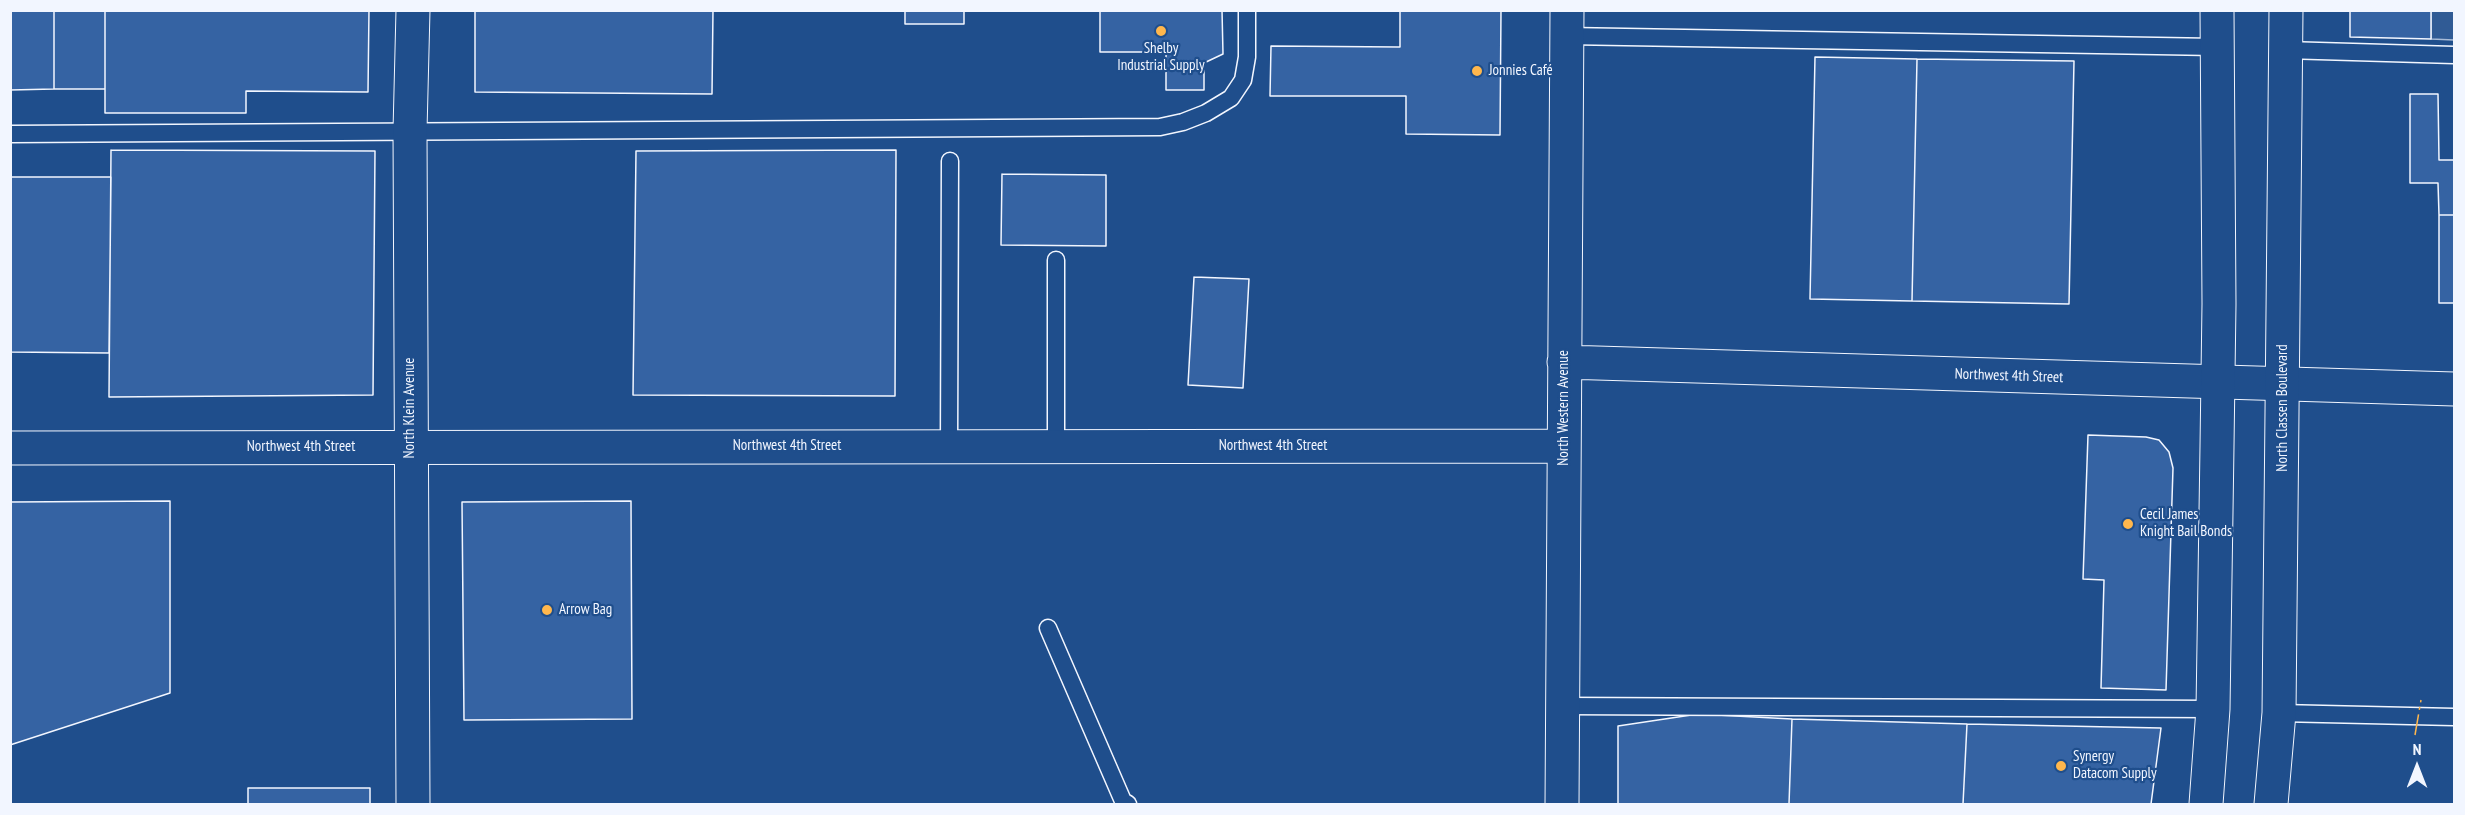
<!DOCTYPE html>
<html>
<head>
<meta charset="utf-8">
<style>
	body { margin:0 }
	#map { position:relative; width:2465px; height:815px; overflow:hidden; background:#1f4e8c; font-family:"PT Sans Narrow",sans-serif }
	canvas { display:block }
	.frame { position:absolute; inset:0; border:12px solid #f2f6ff; pointer-events:none }
	.north { position:absolute; left:2387px; top:737px; width:60px; height:60px; -webkit-text-stroke:4px #1f4e8c; paint-order:stroke; rotate:0deg; font-size:16px; font-weight:700; line-height:24px; text-align:center; color:#f2f6ff }
	.north::after { content:''; display:block; margin:auto; width:21px; height:27px; background:#f2f6ff; clip-path:polygon(50% 0,100% 100%,50% 72%,0 100%) }
</style>
</head>
<body>
<div id="map">
<canvas width="2465" height="815"></canvas>
<div class="frame"></div>
<div class="north">N</div>
</div>
<script>
const ctx = document.querySelector('canvas').getContext('2d');
ctx.lineJoin = 'round';
function paint(path, color) { ctx.fillStyle = color; ctx.fill(path, 'evenodd'); }
const toPath = rows => new Path2D(rows.map(r => 'M' + r).join(''));
function stroke(path, color, width, dash) { ctx.strokeStyle = color; ctx.lineWidth = width; ctx.lineCap = dash ? 'butt' : 'round'; ctx.setLineDash(dash || []); ctx.stroke(path); }
function drawText(font, color, halo, rows, align = 'center') {
  ctx.font = font + ' "PT Sans Narrow",sans-serif'; ctx.lineWidth = 4.5; ctx.setLineDash([]); ctx.textBaseline = 'middle'; ctx.strokeStyle = halo; ctx.fillStyle = color; for (const [text, x, y, turn = 0] of rows) {
    ctx.save(); ctx.translate(x, y); ctx.rotate((+turn || 0) * Math.PI / 180); ctx.textAlign = isNaN(turn) ? turn : align; if (halo) ctx.strokeText(text, 0, 0); ctx.fillText(text, 0, 0); ctx.restore();
  }
}
const built = toPath([
	[2431,11,2454,11,2454,40,2431,39,2431,11]
]);
paint(built, '#305b95');
stroke(built, '#a8bbd7', 1.5);
const building = toPath([
	[10,10,54,10,54,89,10,90,10,10],
	[54,10,105,10,105,89,54,89,54,10],
	[105,10,369,10,368,92,246,91,246,113,105,113,105,10],
	[475,10,713,10,712,94,475,92,475,10],
	[905,10,964,10,964,24,905,24,905,10],
	[1100,10,1222,10,1223,54,1204,63,1204,90,1166,90,1166,52,1100,52,1100,10],
	[1400,10,1501,10,1500,135,1406,134,1406,96,1270,96,1271,46,1400,47,1400,10],
	[2350,10,2431,10,2431,39,2350,37,2350,10],
	[1815,57,1917,59,1912,301,1810,299,1815,57],
	[1917,59,2074,61,2069,304,1912,301,1917,59],
	[2410,94,2438,94,2439,160,2454,160,2454,215,2439,215,2438,183,2410,183,2410,94],
	[111,150,375,151,373,395,109,397,111,150],
	[896,150,895,396,633,395,636,151,896,150],
	[1002,174,1106,175,1106,246,1001,245,1002,174],
	[10,177,111,177,109,353,10,352,10,177],
	[2439,215,2454,215,2454,303,2439,303,2439,215],
	[1194,277,1249,279,1243,388,1188,385,1194,277],
	[2088,435,2146,437,2159,440,2169,452,2173,468,2166,690,2101,688,2104,580,2083,579,2088,435],
	[170,501,170,693,10,745,10,502,170,501],
	[631,501,632,719,464,720,462,502,631,501],
	[1698,714,1792,719,1789,804,1618,804,1618,726,1698,714],
	[1792,719,1967,724,1963,804,1789,804,1792,719],
	[1967,724,2161,728,2151,804,1963,804,1967,724],
	[248,788,370,788,370,804,248,804,248,788]
]);
paint(building, '#3563a3');
stroke(building, '#f2f6ff', 1.5);
const lane = toPath([
	[1566,36,2216,47],
	[2285,50,2454,55],
	[10,134,1160,127,1183,122,1206,113,1231,98,1243,80,1247,57,1247,10],
	[1056,260,1056,446],
	[949,446,950,161],
	[1048,628,1123,801,1128,804],
	[1562,706,2213,709],
	[2279,713,2454,717]
]);
const street = toPath([
	[413,804,410,131,413,10]
]);
const secondary = toPath([
	[1564,362,2454,389],
	[10,448,1564,446],
	[1562,804,1567,10]
]);
const primary = toPath([
	[2206,804,2213,709,2217,446,2219,304,2217,10],
	[2271,804,2279,713,2286,10]
]);
stroke(lane, '#f2f6ff', 19);
stroke(street, '#f2f6ff', 35);
stroke(secondary, '#f2f6ff', 35);
stroke(primary, '#f2f6ff', 35);
stroke(lane, '#1f4e8c', 16);
stroke(street, '#1f4e8c', 33);
stroke(secondary, '#1f4e8c', 33);
stroke(primary, '#1f4e8c', 33);
stroke(toPath([
	[2415,735,2421,700]
]), '#ffb74d', 1.5, [21, 4.5, 3, 4.5]);
for (const [x, y, r, color] of [
	[1161,31,6,"#ffb74d"],
	[1477,71,6,"#ffb74d"],
	[2128,524,6,"#ffb74d"],
	[547,610,6,"#ffb74d"],
	[2061,766,6,"#ffb74d"]
]) { const dot = new Path2D(); dot.arc(x, y, r, 0, 2 * Math.PI); ctx.fillStyle = color; ctx.fill(dot); stroke(dot, '#1f4e8c', 2); }
drawText('15px', '#f2f6ff', '#1f4e8c', [
	["Shelby",1161,49,"center"],
	["Industrial Supply",1161,66,"center"],
	["Jonnies Café",1489,71],
	["Cecil James",2140,515],
	["Knight Bail Bonds",2140,532],
	["Arrow Bag",559,610],
	["Synergy",2073,757],
	["Datacom Supply",2073,774]
], 'left');
drawText('15px', '#f2f6ff', '#1f4e8c', [
	["Northwest 4th Street",2009,376,2],
	["North Klein Avenue",410,408,-90],
	["North Western Avenue",1564,408,-90],
	["North Classen Boulevard",2283,408,-90],
	["Northwest 4th Street",787,446],
	["Northwest 4th Street",1273,446],
	["Northwest 4th Street",301,447]
]);
</script>
</body>
</html>
